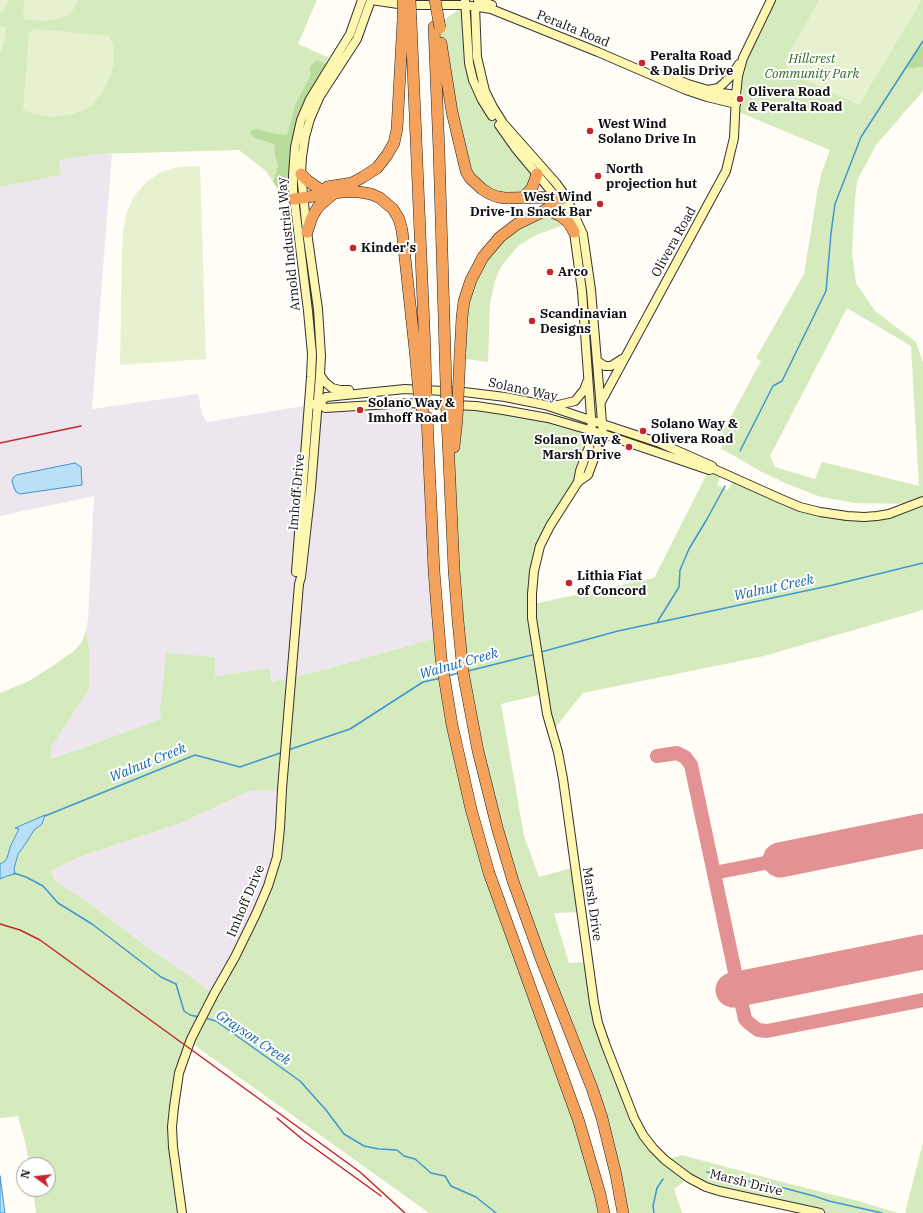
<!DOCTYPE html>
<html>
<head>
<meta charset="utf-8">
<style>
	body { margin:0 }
	#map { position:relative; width:923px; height:1213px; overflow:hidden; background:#fffdf5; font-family:"IBM Plex Serif",serif }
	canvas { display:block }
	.north { position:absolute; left:16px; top:1157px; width:40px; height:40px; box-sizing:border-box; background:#fff; border:1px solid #a0a0a0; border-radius:50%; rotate:285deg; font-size:11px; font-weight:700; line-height:16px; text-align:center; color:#111 }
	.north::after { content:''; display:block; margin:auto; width:14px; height:18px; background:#c4262e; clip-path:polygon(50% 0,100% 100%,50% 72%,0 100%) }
</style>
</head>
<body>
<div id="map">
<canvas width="923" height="1213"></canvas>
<div class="north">N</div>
</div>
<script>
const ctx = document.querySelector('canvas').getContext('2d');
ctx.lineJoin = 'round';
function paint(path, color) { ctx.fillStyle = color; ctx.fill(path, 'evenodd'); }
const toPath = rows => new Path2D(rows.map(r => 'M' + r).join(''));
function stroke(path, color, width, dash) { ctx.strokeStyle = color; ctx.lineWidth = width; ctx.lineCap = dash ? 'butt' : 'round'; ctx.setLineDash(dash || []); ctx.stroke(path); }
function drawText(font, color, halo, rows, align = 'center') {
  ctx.font = font + ' "IBM Plex Serif",serif'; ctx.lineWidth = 4; ctx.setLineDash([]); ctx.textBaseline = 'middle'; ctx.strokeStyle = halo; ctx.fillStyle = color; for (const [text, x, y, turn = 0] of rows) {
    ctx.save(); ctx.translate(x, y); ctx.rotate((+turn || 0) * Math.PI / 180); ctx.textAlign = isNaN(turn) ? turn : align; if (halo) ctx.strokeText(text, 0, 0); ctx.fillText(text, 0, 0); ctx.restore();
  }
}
paint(toPath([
	[96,154,112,154,92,409,198,394,202,414,207,422,309,405,298,548,296,579,299,583,319,403,325,408,427,404,439,637,326,669,271,682,270,668,214,676,162,719,50,759,51,748,89,689,90,653,86,631,88,618,94,496,0,516,0,187,61,175,58,160],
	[282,789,282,814,268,886,214,994,184,972,146,946,81,897,55,881,51,871,77,858,179,824,250,791]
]), '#eee6ef');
paint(toPath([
	[0,0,317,0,298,44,334,60,310,76,295,105,287,135,273,133,254,138,274,144,275,157,278,165,273,182,266,171,239,150,96,154,59,160,61,175,0,187],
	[771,0,923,0,923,60,905,69,923,67,923,91,876,145,857,181,854,212,852,253,856,283,875,311,916,342,923,363,923,610,764,656,583,693,555,728,543,694,501,704,524,836,539,877,575,867,581,912,554,913,569,963,588,962,594,1003,634,1118,665,1160,682,1155,786,1183,858,1201,898,1213,821,1213,719,1191,689,1178,674,1189,682,1213,623,1213,602,1118,504,851,472,720,450,469,458,404,592,431,580,471,540,545,532,607,538,603,654,578,709,470,722,472,717,485,728,490,734,478,800,507,864,517,914,504,855,503,821,497,787,484,760,471,733,455,721,449,723,444,718,441,761,361,756,358,804,274,818,188,822,172,830,150,736,111,738,76],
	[847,308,911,346,919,486,822,462,815,479,775,467,770,456],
	[465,5,469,63,494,119,516,149,537,174,517,198,475,184,434,27],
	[542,212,569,223,536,235,518,246,503,264,499,271,495,281,490,303,488,362,460,358,464,301,491,247],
	[86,631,90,653,89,689,51,748,51,759,161,719,160,711,166,653,215,657,215,676,270,668,271,682,326,669,439,637,471,809,604,1213,429,1213,190,1042,174,1107,182,1213,36,1213,33,1189,48,1189,48,1165,29,1165,26,1146,18,1116,0,1118,0,879,7,876,15,874,14,869,18,854,26,843,34,830,42,824,45,815,33,820,16,828,19,829,11,845,7,858,4,862,0,864,0,693,29,681,54,665,74,651,82,642],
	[282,790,277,857,235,957,214,994,184,972,146,946,81,897,55,881,51,871,77,858,179,824,250,791],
	[923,1143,923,1213,906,1213,906,1209]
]), '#d5ebbd');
paint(toPath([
	[923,45,923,67,905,69,916,52],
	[317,60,329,66,301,120,294,199,286,200,273,182,278,165,275,157,274,144,254,138,250,132,255,129,273,133,287,135,295,105,310,76,310,66]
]), '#b9dc9c');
paint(toPath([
	[0,0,9,0,6,8,0,13],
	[24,0,78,0,73,10,68,15,58,19,43,21,23,19],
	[819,0,922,0,859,105,788,71,785,61],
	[0,27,6,27,4,43,0,54],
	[34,29,109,36,113,44,114,53,114,66,105,88,95,102,91,106,84,110,69,115,53,117,34,114,23,110,29,33],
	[200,166,206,359,120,365,122,251,123,232,126,215,133,198,145,183,160,172,179,167]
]), '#e6f2cf');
const water = toPath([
	[75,463,81,467,82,485,20,494,16,492,12,482,13,478,16,475,75,463],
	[45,815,42,824,34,830,26,843,18,854,14,869,15,874,7,876,0,879,0,864,4,862,7,858,11,845,19,829,15,828,45,815],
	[0,1176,5,1213,0,1213,0,1176]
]);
paint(water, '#b9e0f7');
stroke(water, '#3f96cf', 1);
stroke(toPath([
	[740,451,773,386,782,381,826,291,831,233,835,204,861,137,923,41],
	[658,621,679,587,680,570,689,549,707,519,725,486],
	[541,652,618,631,833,585,923,563],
	[468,671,536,654],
	[448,676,458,673],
	[288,750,350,729,423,682,441,678],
	[45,816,195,755,240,767,283,752],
	[14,873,26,877,43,886,58,903,92,924,161,977,176,984,184,1011,190,1015,199,1017],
	[205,1018,216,1021,300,1081,326,1110,344,1134,364,1146,379,1149,397,1150,404,1156,415,1159,431,1173,445,1176,451,1186,476,1197,496,1213],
	[707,1172,761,1184,770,1188,780,1187,814,1196,829,1201,882,1213],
	[654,1213,653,1206,657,1188,663,1179]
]), '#3f96cf', 1.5);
stroke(toPath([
	[657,756,677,753,685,757,691,765,743,1010,745,1019,750,1024,758,1030,767,1031,923,1000],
	[714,873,780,860]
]), '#e29292', 14);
stroke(toPath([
	[780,860,923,831],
	[733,990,923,952]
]), '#e29292', 35);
const secondary = toPath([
	[371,0,405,5,465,5,491,9,598,52,686,90,707,97,736,104],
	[465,0,469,63,473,80,482,100,492,116],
	[478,0,492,5],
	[475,6,477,57,485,91,493,107,503,123,556,183,566,197,583,234,591,290,603,434,588,475,578,482,550,526,540,546,534,571,532,594,532,618,547,714,558,752,563,779,594,1003,598,1023,606,1046,634,1118,643,1135,653,1148,665,1160,689,1178,706,1187,719,1191,820,1213],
	[664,74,688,84,715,92,736,95],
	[708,90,718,88,723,84,730,77,739,64],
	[499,125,516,149,556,197,567,214,574,232,582,291,592,431,589,447,580,471,578,482],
	[597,361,605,366,611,366,622,359],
	[320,375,325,382,332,388,340,390,349,390],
	[601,402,726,171,734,138,736,95,738,76,743,58,771,0],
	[319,403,325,408,407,403,476,406,503,410,548,418,603,434,709,470,713,469],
	[309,405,319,403,326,397,405,389,464,392,505,397,545,405,660,443,712,466,714,469,781,499,800,507,820,512,847,516,864,517,877,516,889,514,923,501],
	[552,405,558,405,575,401,584,390,587,382],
	[296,572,311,377,312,354,308,311,293,190,293,175,295,147,301,120,310,99,350,34,362,0],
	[182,1213,173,1147,172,1127,174,1107,179,1073,191,1039,214,994,235,957,256,914,268,886,277,857,280,828,282,789,299,584,301,577,311,488,320,375,321,356,318,309,307,232,301,174,302,157,305,137,310,119,320,96,357,39,371,0]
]);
const highway = toPath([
	[411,21,425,350],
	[434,27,439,151,445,351],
	[441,43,452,112,466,171,470,178,482,189,490,194,498,197,505,198,566,197],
	[301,174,308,181,318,188],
	[327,187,352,183,363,177,377,168,387,155,394,143,397,129,403,19],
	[524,197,532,188,537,174],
	[294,199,342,192,359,192,371,194,380,198,393,209,399,219,402,230,415,350],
	[542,212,552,212,561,216,569,223,574,232],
	[307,232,312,217,318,207,333,194],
	[460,354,462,317,464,301,471,280,483,257,500,237,517,224,542,212,565,197],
	[427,417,434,571,441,658,452,725,471,809,489,873,579,1122,600,1194,604,1213],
	[447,418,454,570,458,621,463,672,478,751,497,827,513,881,540,956,592,1088,602,1118,616,1175,623,1213],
	[454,447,457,419]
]);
stroke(secondary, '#333', 10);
stroke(highway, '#222', 12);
stroke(secondary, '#fff6b0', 8);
stroke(highway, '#f5a25d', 11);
stroke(toPath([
	[0,443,81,426],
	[0,924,20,930,40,940,360,1172,405,1213],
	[277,1118,302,1139,381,1196]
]), '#c4262e', 1.5);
const highwayBridge = toPath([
	[410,0,411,21],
	[435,0,440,28],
	[403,19,403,0],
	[415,350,419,393,424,417],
	[425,350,426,394],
	[445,351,447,418],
	[457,419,460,354]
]);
stroke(highwayBridge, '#222', 12, []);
stroke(highwayBridge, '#f5a25d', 11);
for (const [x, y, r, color] of [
	[642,63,4,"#c4262e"],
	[740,99,4,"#c4262e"],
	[590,131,4,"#c4262e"],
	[598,176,4,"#c4262e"],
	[600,204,4,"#c4262e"],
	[353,248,4,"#c4262e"],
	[550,272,4,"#c4262e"],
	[532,321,4,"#c4262e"],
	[360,410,4,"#c4262e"],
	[643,431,4,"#c4262e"],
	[629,447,4,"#c4262e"],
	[569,583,4,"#c4262e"]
]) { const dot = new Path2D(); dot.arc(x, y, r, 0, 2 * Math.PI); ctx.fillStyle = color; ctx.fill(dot); stroke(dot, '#fff', 1.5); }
drawText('13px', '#111', '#fff', [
	["Peralta Road",573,29,22],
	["Olivera Road",674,242,-61],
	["Arnold Industrial Way",289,244,-96],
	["Solano Way",523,390,12],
	["Imhoff Drive",297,492,-85],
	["Imhoff Drive",246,901,-67],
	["Marsh Drive",592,904,82],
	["Marsh Drive",746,1183,14]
]);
drawText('bold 13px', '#111', '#fff', [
	["Peralta Road",650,56],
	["& Dalis Drive",650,71],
	["Olivera Road",748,92],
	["& Peralta Road",748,107],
	["West Wind",598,124],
	["Solano Drive In",598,139],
	["North",606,169],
	["projection hut",606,184],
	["West Wind",592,197,"right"],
	["Drive-In Snack Bar",592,212,"right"],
	["Kinder's",361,248],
	["Arco",558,272],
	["Scandinavian",540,314],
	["Designs",540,329],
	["Solano Way &",368,403],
	["Imhoff Road",368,418],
	["Solano Way &",651,424],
	["Olivera Road",651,439],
	["Solano Way &",621,440,"right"],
	["Marsh Drive",621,455,"right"],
	["Lithia Fiat",577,576],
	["of Concord",577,591]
], 'left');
drawText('italic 13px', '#2f6b1f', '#fff', [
	["Hillcrest",812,59],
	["Community Park",812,74]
]);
drawText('italic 14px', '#1768a6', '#fff', [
	["Walnut Creek",774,588,-12],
	["Walnut Creek",459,664,-16],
	["Walnut Creek",148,763,-22],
	["Grayson Creek",253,1038,34]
]);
</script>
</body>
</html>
